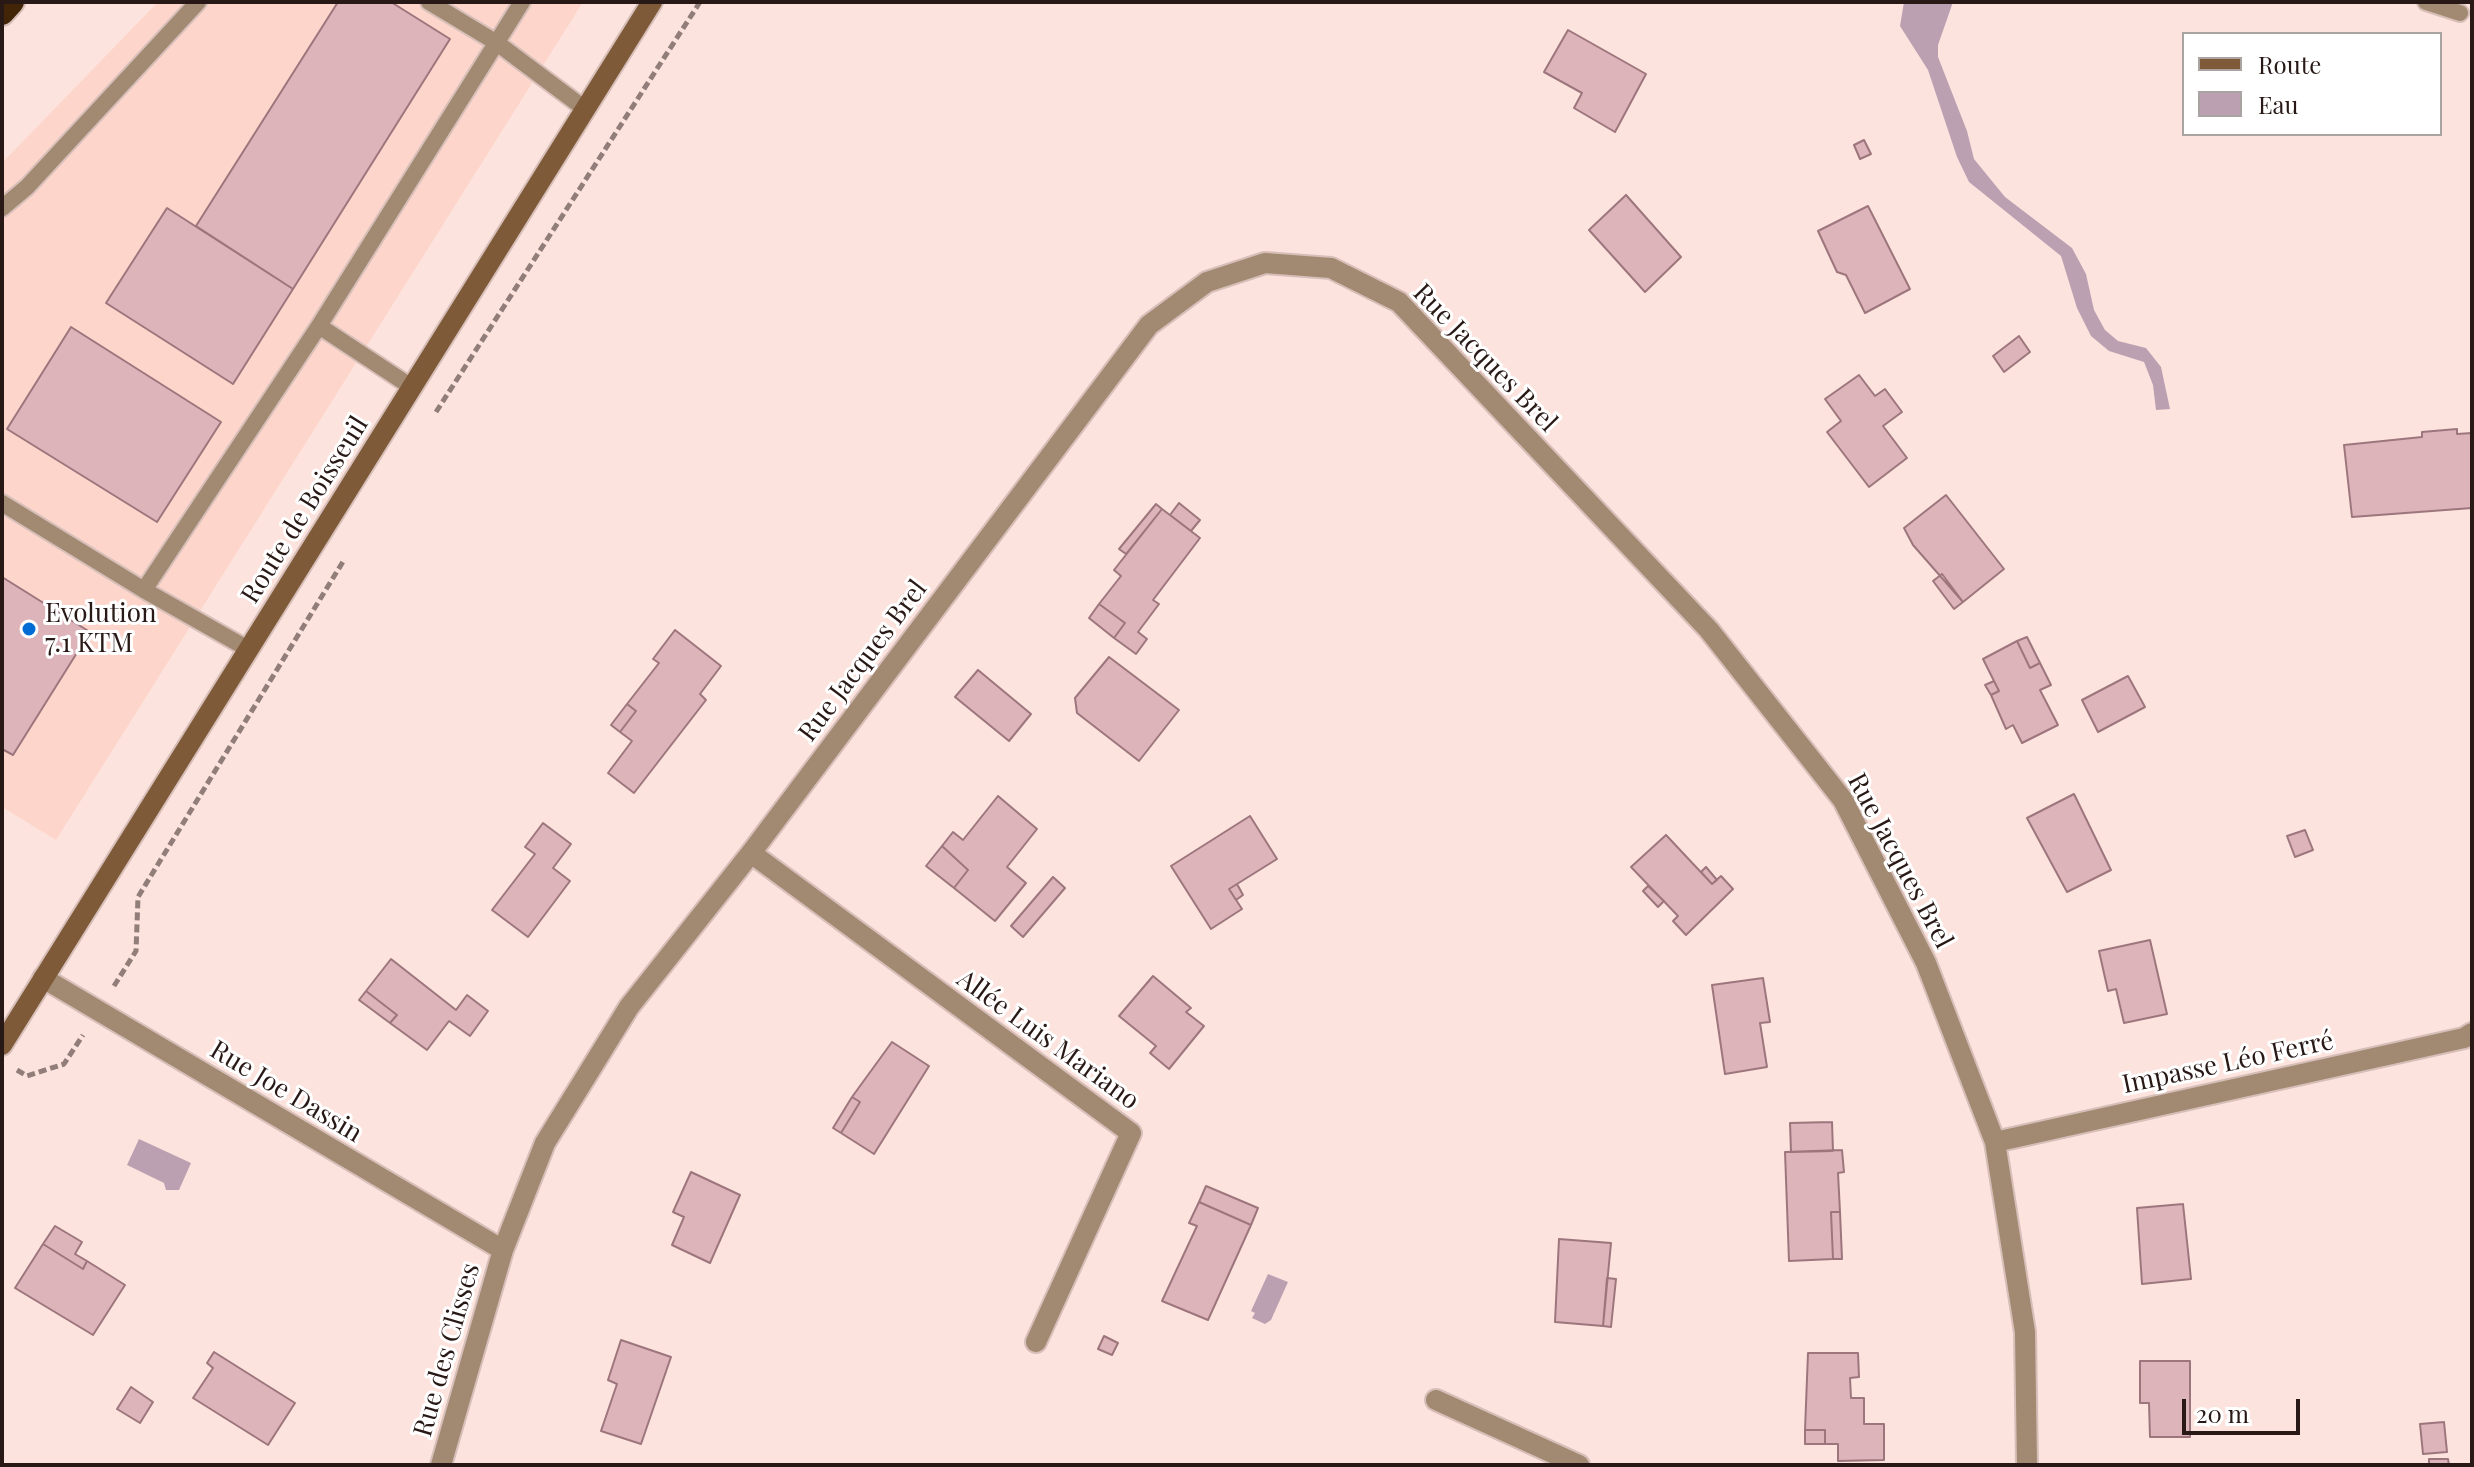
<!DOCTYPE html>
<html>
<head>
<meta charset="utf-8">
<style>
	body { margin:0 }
	#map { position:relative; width:2474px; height:1467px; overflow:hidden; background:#fde3dd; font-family:"Playfair Display",serif }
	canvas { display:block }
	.frame { position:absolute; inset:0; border:4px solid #281916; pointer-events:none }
	.legend { position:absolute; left:2182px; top:32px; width:260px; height:104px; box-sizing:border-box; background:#fff; border:2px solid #a9a3a2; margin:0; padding:10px 14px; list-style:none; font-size:24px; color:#281916 }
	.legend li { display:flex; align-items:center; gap:16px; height:40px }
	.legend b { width:40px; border:2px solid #a9a3a2 }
	.scale { position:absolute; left:2182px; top:1399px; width:118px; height:36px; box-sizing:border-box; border:4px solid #281916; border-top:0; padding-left:10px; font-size:24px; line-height:28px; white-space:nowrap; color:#281916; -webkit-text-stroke:6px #fff; paint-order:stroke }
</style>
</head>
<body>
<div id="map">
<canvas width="2474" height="1467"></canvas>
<div class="frame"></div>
<ul class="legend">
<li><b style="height:10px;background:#7f5a39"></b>Route</li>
<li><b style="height:22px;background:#bba0b2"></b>Eau</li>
</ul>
<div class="scale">20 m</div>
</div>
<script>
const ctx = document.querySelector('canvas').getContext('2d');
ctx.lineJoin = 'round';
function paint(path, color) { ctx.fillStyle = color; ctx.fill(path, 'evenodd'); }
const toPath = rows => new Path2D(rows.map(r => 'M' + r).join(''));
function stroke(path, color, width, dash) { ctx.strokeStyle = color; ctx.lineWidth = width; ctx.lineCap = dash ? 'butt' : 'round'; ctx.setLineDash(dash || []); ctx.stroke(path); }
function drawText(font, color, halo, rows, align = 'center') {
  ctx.font = font + ' "Playfair Display",serif'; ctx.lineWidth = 6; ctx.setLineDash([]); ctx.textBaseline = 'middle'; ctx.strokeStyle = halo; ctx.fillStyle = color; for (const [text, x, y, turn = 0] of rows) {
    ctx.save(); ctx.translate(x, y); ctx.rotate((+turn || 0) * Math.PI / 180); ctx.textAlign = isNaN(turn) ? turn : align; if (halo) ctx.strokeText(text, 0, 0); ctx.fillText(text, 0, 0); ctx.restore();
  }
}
paint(toPath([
	[158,2,583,2,56,840,2,807,2,163]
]), '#fdd5ca');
paint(toPath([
	[1904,2,1953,2,1938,45,1938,57,1967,131,1974,159,2005,197,2072,248,2086,274,2094,310,2105,330,2118,341,2146,348,2161,367,2170,409,2156,410,2153,385,2144,362,2109,351,2091,336,2077,308,2061,256,1969,182,1957,157,1928,70,1900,26],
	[139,1139,191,1163,179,1190,166,1190,164,1183,127,1165],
	[1268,1274,1288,1282,1271,1320,1265,1324,1252,1318,1255,1313,1251,1311]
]), '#bba0b2');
const building = toPath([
	[338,2,391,2,450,39,293,289,196,226,338,2],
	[1568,30,1646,74,1615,132,1574,108,1582,93,1544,72,1568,30],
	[1864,140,1871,154,1860,159,1854,145,1864,140],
	[1626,195,1681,257,1645,292,1589,230,1626,195],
	[1868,206,1910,289,1865,313,1846,275,1837,272,1818,231,1868,206],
	[167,208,293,289,233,384,106,303,167,208],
	[71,327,221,422,157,522,7,429,71,327],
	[2019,336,2030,352,2004,372,1993,356,2019,336],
	[1859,375,1875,396,1885,389,1902,412,1883,426,1907,458,1869,487,1827,432,1841,421,1825,399,1859,375],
	[2457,429,2457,434,2472,433,2472,508,2352,517,2344,445,2422,437,2422,432,2457,429],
	[1946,495,2004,569,1963,602,1913,545,1904,528,1946,495],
	[1179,503,1200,520,1191,531,1170,515,1179,503],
	[1156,504,1162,509,1126,554,1119,549,1156,504],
	[1162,509,1200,538,1153,600,1159,604,1138,632,1147,639,1136,654,1114,638,1125,623,1099,604,1121,576,1114,570,1162,509],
	[1942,574,1963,602,1954,609,1933,581,1942,574],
	[2,577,90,632,13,755,2,749,2,577],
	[1099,604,1125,623,1114,638,1089,618,1099,604],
	[675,630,721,666,700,694,706,700,634,793,608,773,632,741,620,732,636,711,627,704,659,663,653,659,675,630],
	[2027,637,2040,663,2030,668,2017,641,2027,637],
	[2017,641,2030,668,2040,663,2051,685,2040,690,2058,725,2022,743,2013,725,2006,729,1991,695,1999,691,1983,659,2017,641],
	[1109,657,1179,710,1139,761,1077,713,1075,698,1109,657],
	[978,670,1031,714,1009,741,955,697,978,670],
	[2128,676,2145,707,2098,732,2082,700,2128,676],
	[1994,681,1999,691,1991,695,1985,685,1994,681],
	[627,704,636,711,620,732,611,725,627,704],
	[2074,794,2111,870,2067,892,2027,818,2074,794],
	[998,796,1037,829,1007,867,1026,883,995,921,954,888,968,870,942,846,953,832,963,840,998,796],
	[1250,816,1277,859,1229,889,1242,909,1211,929,1171,866,1250,816],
	[543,823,571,844,553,868,570,881,528,937,492,910,535,854,525,847,543,823],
	[2305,830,2313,850,2295,857,2287,836,2305,830],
	[1666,835,1712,884,1721,876,1733,889,1686,935,1673,921,1678,916,1631,867,1666,835],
	[942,846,968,870,954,888,926,866,942,846],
	[1706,867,1717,880,1712,884,1701,872,1706,867],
	[1053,877,1065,888,1023,937,1011,926,1053,877],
	[1237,884,1243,895,1236,900,1229,889,1237,884],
	[1648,886,1664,901,1658,907,1643,891,1648,886],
	[2150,940,2167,1014,2124,1023,2116,989,2108,991,2099,951,2150,940],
	[391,959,456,1010,467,995,488,1011,470,1036,449,1021,427,1050,390,1023,397,1015,366,991,391,959],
	[1153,976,1191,1008,1186,1012,1204,1026,1169,1069,1150,1053,1156,1046,1119,1016,1153,976],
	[1763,978,1770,1022,1760,1023,1767,1067,1725,1074,1712,985,1763,978],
	[366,991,397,1015,390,1023,359,1000,366,991],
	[892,1042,929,1066,874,1154,841,1133,860,1102,852,1097,892,1042],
	[852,1097,860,1102,841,1133,833,1128,852,1097],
	[1832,1122,1833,1151,1791,1152,1790,1123,1832,1122],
	[1842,1150,1844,1172,1838,1173,1840,1212,1831,1212,1833,1259,1789,1261,1785,1152,1842,1150],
	[691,1172,740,1195,710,1263,672,1245,684,1217,673,1212,691,1172],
	[1206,1186,1258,1208,1251,1225,1199,1202,1206,1186],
	[1199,1202,1251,1225,1208,1320,1162,1301,1197,1226,1189,1223,1199,1202],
	[2183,1204,2191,1279,2142,1284,2137,1208,2183,1204],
	[1831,1212,1840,1212,1842,1259,1833,1259,1831,1212],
	[55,1226,82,1242,75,1254,87,1261,83,1269,43,1244,55,1226],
	[1559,1239,1611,1243,1603,1326,1555,1322,1559,1239],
	[43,1244,83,1269,87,1261,125,1285,93,1335,15,1288,43,1244],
	[1607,1278,1616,1279,1611,1327,1603,1326,1607,1278],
	[1104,1336,1118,1343,1112,1355,1098,1349,1104,1336],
	[621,1340,671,1357,641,1444,601,1431,617,1384,608,1380,621,1340],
	[214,1352,295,1403,268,1445,193,1398,213,1368,207,1363,214,1352],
	[1808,1353,1858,1353,1859,1377,1850,1378,1851,1398,1864,1398,1864,1424,1884,1424,1884,1460,1838,1461,1838,1444,1825,1444,1825,1430,1805,1430,1808,1353],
	[2140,1361,2190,1361,2190,1437,2150,1437,2149,1403,2140,1403,2140,1361],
	[131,1387,153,1402,140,1423,117,1409,131,1387],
	[2444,1422,2447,1452,2423,1454,2420,1424,2444,1422],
	[1805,1430,1825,1430,1825,1444,1805,1444,1805,1430],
	[2429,1459,2448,1459,2449,1465,2429,1465,2429,1459]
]);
paint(building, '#deb4bb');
stroke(building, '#9d767d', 2);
const lane = toPath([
	[429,2,497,43,585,109],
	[2426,2,2460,13],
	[2,208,27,187,198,2],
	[319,326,413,388],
	[2,503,144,590,248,649],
	[144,590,319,326,522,2]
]);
const street = toPath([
	[751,853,1131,1133,1036,1342],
	[43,978,503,1250],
	[1995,1142,2464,1038,2472,1033],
	[1436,1400,1579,1465],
	[441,1465,503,1250,545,1143,629,1007,751,853,1149,325,1207,282,1265,263,1331,268,1399,302,1709,630,1843,800,1926,963,1995,1142,2025,1332,2027,1465]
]);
const secondary = toPath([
	[2,1045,652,2]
]);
const highway = toPath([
	[2,13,12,2]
]);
stroke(lane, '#d7bfb9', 20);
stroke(street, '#d7bfb9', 24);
stroke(secondary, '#d7bfb9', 24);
stroke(highway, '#d7bfb9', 28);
stroke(toPath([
	[436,412,700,2],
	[114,986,136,951,138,897,344,560],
	[17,1070,27,1076,64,1064,83,1035]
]), '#917d79', 5, [8, 4]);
stroke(lane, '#a28972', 16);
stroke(street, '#a28972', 20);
stroke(secondary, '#7f5a39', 20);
stroke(highway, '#412506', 24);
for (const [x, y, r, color] of [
	[29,629,8,"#006cd4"]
]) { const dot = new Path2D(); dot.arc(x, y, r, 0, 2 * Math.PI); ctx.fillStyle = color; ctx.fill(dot); stroke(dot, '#fff', 3); }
drawText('26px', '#281916', '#fff', [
	["Rue Jacques Brel",1485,358,46],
	["Route de Boisseuil",305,510,-58],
	["Rue Jacques Brel",863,661,-53],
	["Rue Jacques Brel",1900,861,62],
	["Allée Luis Mariano",1048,1040,36],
	["Impasse Léo Ferré",2228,1063,-12],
	["Rue Joe Dassin",286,1092,31],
	["Rue des Clisses",447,1350,-74]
]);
drawText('26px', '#281916', '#fff', [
	["Evolution",45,614],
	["7.1 KTM",45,644]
], 'left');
</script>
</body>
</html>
